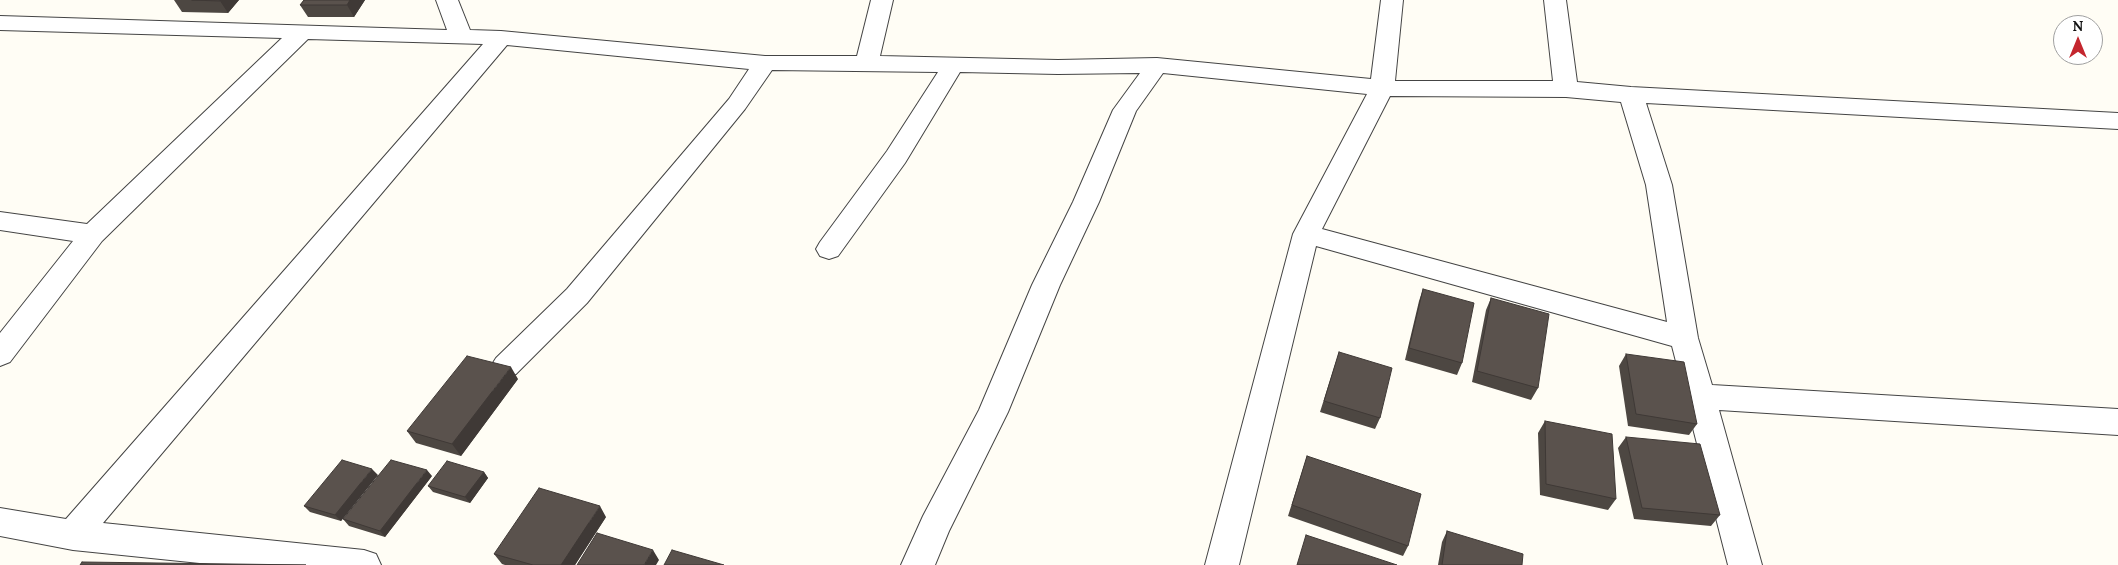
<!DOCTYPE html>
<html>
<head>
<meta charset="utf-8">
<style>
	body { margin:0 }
	#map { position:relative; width:2118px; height:565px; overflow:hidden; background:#fffdf5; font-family:Lora,serif }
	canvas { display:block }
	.north { position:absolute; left:2053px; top:15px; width:50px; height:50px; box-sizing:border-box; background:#fff; border:1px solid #a0a0a0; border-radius:50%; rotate:0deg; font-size:14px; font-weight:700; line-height:20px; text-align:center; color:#111 }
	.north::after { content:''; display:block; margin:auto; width:18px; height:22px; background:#c4262e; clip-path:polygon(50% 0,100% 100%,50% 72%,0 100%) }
</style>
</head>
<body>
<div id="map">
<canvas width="2118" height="565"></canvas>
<div class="north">N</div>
</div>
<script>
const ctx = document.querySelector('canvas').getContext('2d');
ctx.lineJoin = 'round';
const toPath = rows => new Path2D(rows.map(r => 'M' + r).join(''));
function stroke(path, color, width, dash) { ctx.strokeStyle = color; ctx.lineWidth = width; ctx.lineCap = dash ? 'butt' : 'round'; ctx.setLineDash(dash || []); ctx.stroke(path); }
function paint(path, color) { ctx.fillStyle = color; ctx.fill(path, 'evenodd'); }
const minor = toPath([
	[436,0,458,0,470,30,501,31,765,56,857,56,871,0,893,0,880,56,1058,60,1157,58,1371,79,1381,0,1403,0,1395,81,1553,81,1544,0,1566,0,1577,82,1631,87,2118,113,2118,129,1646,103,1672,185,1698,338,1712,385,2118,409,2118,435,1719,410,1762,565,1728,565,1672,346,1316,246,1239,565,1205,565,1293,234,1367,94,1163,73,1136,111,1099,202,1060,285,1008,412,949,531,935,565,901,565,923,516,979,410,1032,285,1073,202,1113,110,1140,73,1058,74,960,72,905,163,838,256,829,259,820,256,816,249,820,242,887,151,938,72,772,70,745,109,587,303,516,374,506,378,496,374,491,366,496,358,567,289,729,99,749,69,507,45,103,523,364,550,376,554,381,565,219,565,73,550,0,536,0,508,66,519,483,44,308,39,102,241,10,362,0,366,0,333,73,241,0,230,0,212,87,224,282,38,0,30,0,16,447,30,436,0],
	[1390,96,1566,97,1621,102,1646,185,1667,322,1322,229,1390,96]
]);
stroke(minor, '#444', 2);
paint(minor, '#fff');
paint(toPath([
	[174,0,239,0,228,13,182,12],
	[304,0,365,0,354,17,308,17,300,5],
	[1423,289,1462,363,1457,375,1405,360,1419,301],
	[1491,298,1538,388,1531,400,1472,382,1486,310],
	[1339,352,1380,418,1375,429,1320,412],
	[1626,354,1697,424,1689,435,1628,426,1619,366],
	[518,379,461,456,416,443,407,431],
	[1545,421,1616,499,1608,510,1540,495,1538,433],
	[1626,437,1720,515,1711,526,1634,519,1618,448],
	[1307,456,1408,546,1403,556,1288,516],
	[484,472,488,478,470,503,433,492,428,486],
	[378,475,341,521,310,512,304,506],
	[432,476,385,537,349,526,343,519],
	[606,517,575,565,505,565,502,564,494,554],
	[1447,531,1522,565,1438,565,1442,542]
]), '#4d4742');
paint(toPath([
	[220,0,239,0,228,13,220,1],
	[350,0,365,0,354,17,347,5],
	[511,367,518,379,461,456,452,444],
	[372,469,378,475,341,521,335,515],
	[427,470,432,476,385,537,380,531],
	[484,472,488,478,470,503,465,497],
	[600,506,606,517,575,565,561,565],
	[653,550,659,560,656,565,644,565]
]), '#3f3936');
const building = toPath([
	[192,0,220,0,220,1,192,0],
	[304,0,350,0,347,5,300,5,304,0],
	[1423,289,1474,303,1462,363,1409,348,1423,289],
	[1491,298,1549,314,1538,388,1477,371,1491,298],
	[1339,352,1392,368,1380,418,1324,401,1339,352],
	[1626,354,1684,362,1697,424,1636,414,1626,354],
	[467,356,511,367,452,444,407,431,467,356],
	[1545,421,1612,434,1616,499,1546,484,1545,421],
	[1626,437,1700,444,1720,515,1642,508,1626,437],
	[1307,456,1421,494,1408,546,1292,505,1307,456],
	[342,460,372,469,335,515,304,506,342,460],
	[391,460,427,470,380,531,343,519,391,460],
	[447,461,484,472,465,497,428,486,447,461],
	[539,488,600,506,561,565,533,565,494,554,539,488],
	[1447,531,1523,554,1522,565,1442,565,1447,531],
	[597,533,653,550,644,565,577,565,597,533],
	[1306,535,1397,565,1297,565,1306,535],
	[672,550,724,565,664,565,672,550],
	[82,562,306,565,80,565,82,562]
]);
paint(building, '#5a524d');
stroke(building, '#3f3936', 1);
</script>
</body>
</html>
